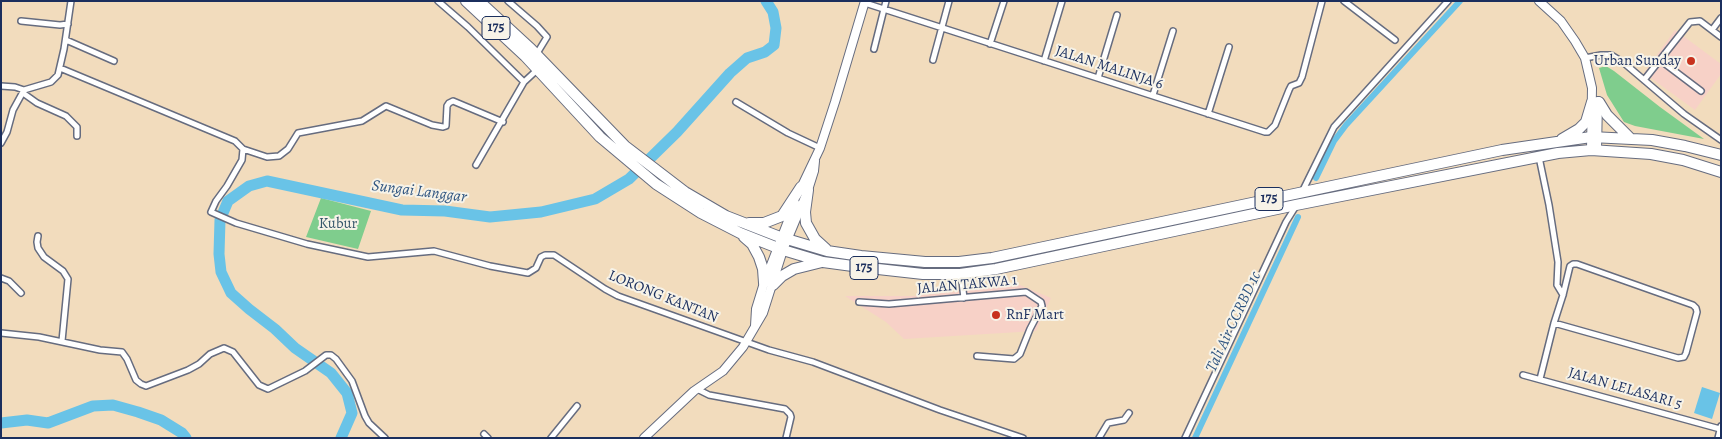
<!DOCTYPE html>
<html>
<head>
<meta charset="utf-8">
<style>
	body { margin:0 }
	#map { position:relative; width:1722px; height:439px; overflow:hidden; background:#f2dcbd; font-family:Alegreya,serif }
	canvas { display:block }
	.frame { position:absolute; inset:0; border:2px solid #1b2f5e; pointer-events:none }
</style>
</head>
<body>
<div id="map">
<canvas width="1722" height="439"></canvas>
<div class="frame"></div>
</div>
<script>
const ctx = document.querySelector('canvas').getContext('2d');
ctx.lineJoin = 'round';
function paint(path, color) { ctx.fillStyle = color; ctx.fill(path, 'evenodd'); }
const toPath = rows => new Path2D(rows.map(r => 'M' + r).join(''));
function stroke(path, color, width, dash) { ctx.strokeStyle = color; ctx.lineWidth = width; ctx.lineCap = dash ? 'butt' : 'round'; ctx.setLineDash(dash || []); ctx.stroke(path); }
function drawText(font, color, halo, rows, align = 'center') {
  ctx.font = font + ' Alegreya,serif'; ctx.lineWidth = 4; ctx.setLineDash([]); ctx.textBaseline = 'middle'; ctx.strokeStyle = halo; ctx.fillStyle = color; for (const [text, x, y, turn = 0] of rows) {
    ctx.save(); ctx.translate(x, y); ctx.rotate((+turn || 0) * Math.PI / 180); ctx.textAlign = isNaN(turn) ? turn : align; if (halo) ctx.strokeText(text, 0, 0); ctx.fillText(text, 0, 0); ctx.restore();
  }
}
paint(toPath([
	[1675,30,1721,64,1721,74,1695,110,1644,73],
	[1020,285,1051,298,1036,331,904,339,886,322,845,296,914,296]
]), '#f7d1c7');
paint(toPath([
	[1606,66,1614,71,1660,107,1704,139,1635,126,1624,122,1607,95,1599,68],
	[321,198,371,211,358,249,306,237]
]), '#7fcd8d');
paint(toPath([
	[1702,387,1720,393,1712,419,1694,413]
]), '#69c3e7');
stroke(toPath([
	[1316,178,1334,141,1346,125,1460,1],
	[1195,438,1298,217]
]), '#69c3e7', 6);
stroke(toPath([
	[1,423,27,420,48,423,93,406,113,405,138,412,161,420,182,433,186,438],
	[341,438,352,413,347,393,331,373,295,348,275,329,249,309,231,293,221,272,219,254,220,220,228,201,249,186,267,181,402,210,445,211,490,217,541,212,595,199,629,179,677,132,730,73,747,58,765,52,774,45,776,28,773,12,766,1]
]), '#69c3e7', 11);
const street = toPath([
	[438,1,468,27,524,82],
	[508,1,537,26,547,37,536,55],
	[1344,1,1395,40],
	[865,3,1265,132,1268,132,1275,125,1289,90,1291,86,1299,83,1302,77,1322,1],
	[21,21,60,25,68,24],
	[1712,30,1721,18],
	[66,40,114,61],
	[990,44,1004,1],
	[874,49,886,1],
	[1585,58,1601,55,1611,55,1624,63,1684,114,1721,140],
	[933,60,949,1],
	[1660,60,1701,91],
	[1044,61,1062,1],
	[60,68,235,141,243,149,242,160,227,186,216,201,211,212,236,223,307,244,368,257,434,251,490,266,528,273,536,268,541,257,545,255,554,255,605,289,618,296,769,350,813,362,940,410,1023,438],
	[1098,78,1117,15],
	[1644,80,1690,22,1700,21,1721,37],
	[1,86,15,87,24,90],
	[23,93,37,103,66,116,77,127,77,136],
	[1153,95,1173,31],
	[736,102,788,133,820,148],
	[1208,114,1229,47],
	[1,143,7,132,13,110,24,90,51,82,58,75,64,49,71,1],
	[243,149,267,157,279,156,288,149,298,133,362,121,386,106,432,125,443,127,446,126,447,106,449,103,453,101,503,122],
	[1539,157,1549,205,1558,262,1557,285,1563,295],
	[476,165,524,82,537,70],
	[1302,192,1334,127,1448,1],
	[38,236,37,242,38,248,44,257,63,271,68,279,62,341],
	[961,274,964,298],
	[1,278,9,281,21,293],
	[859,302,889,304,1026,292,1041,302,1042,306,1030,329,1020,354,1014,359,977,356],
	[1,333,39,337,100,350,122,352,127,359,136,380,141,384,146,386,188,370,199,364,210,354,224,348,233,352,259,385,268,389,305,371,326,355,331,355,336,359,352,381,365,416,369,423,385,438],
	[1523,375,1720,429],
	[1540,379,1554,323,1563,295,1570,266,1573,264,1577,264,1693,305,1696,308,1697,312,1686,353,1684,357,1678,358,1554,323],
	[697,389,709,395,785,409,790,414,791,417,786,438],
	[484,434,488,438],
	[551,438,577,406],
	[1099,438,1108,423,1124,420,1129,413],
	[1185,438,1286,222,1296,206],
	[1718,438,1721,426]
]);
const secondary = toPath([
	[1539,1,1561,21,1575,41,1585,58,1592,88,1591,150],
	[1597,150,1598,101],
	[800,190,820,148,835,102,865,1],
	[755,326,756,309,764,283,795,203],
	[644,438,694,391,723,371,743,347,763,313,783,250,808,190,814,171,815,161]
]);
const highway = toPath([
	[466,1,525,56,600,137,656,184,701,213,740,233,783,250,823,262,860,267,923,274,960,274,996,269,1296,205,1558,153,1591,150,1651,154,1683,160,1721,172],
	[479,1,531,49,625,146,685,192,726,216,780,237,827,251,861,256,925,262,959,262,992,258,1502,150,1591,137,1652,140,1685,146,1721,155],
	[1599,102,1607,115,1631,139],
	[1562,139,1579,129,1586,122,1592,102],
	[808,190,805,212,806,223,815,239,826,249],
	[749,223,764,223,782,216,801,187],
	[744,237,752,244,759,257,763,269,764,283],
	[773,285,782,276,794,269,822,262]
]);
stroke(street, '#666c7f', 8);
stroke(secondary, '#666c7f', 10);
stroke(highway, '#666c7f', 12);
stroke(street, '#fff', 5);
stroke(secondary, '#fff', 8);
stroke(highway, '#fff', 10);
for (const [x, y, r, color] of [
	[1691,61,5,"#c8321e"],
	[996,315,5,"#c8321e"]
]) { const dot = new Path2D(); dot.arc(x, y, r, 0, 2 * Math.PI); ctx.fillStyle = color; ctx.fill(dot); stroke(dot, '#f7f3e8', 2); }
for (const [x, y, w] of [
	[496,28,28],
	[1269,199,28],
	[864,268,28]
]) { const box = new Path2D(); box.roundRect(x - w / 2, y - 11.5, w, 23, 4); ctx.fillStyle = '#f7f3e8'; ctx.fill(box); stroke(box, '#1b2f5e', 1); }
drawText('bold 14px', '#1b2f5e', null, [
	["175",496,28],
	["175",1269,199],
	["175",864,268]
]);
drawText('15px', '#1b2f5e', '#f7f3e8', [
	["Urban Sunday",1681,61],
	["RnF Mart",1006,315,"left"]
], 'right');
drawText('15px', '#1b2f5e', '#f7f3e8', [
	["JALAN MALINJA 6",1109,68,18],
	["JALAN TAKWA 1",967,285,-5],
	["LORONG KANTAN",663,297,22],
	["JALAN LELASARI 5",1625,389,16]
]);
drawText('15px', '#34566a', '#f7f3e8', [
	["Kubur",338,224]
]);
drawText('italic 16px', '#2e5480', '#f7f3e8', [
	["Sungai Langgar",419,192,7],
	["Tali Air CCRBD 1c",1234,322,-65]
]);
</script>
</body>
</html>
